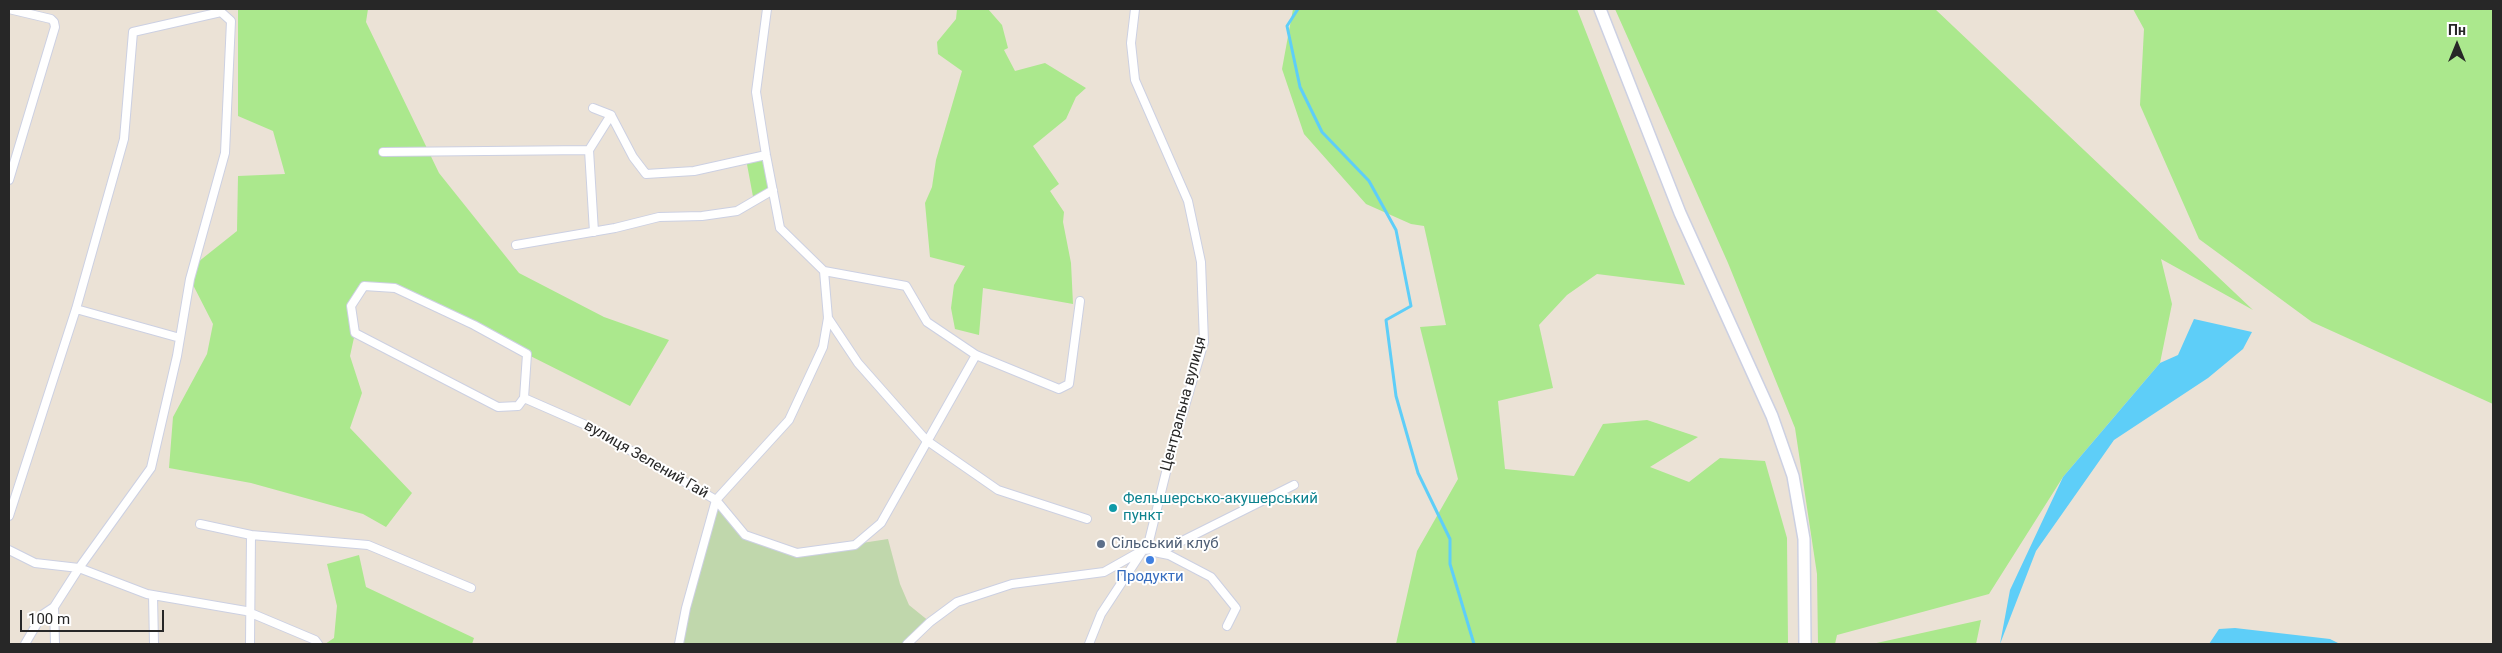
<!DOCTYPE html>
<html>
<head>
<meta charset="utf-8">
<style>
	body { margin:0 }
	#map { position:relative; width:2502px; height:653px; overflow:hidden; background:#ebe2d6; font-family:Roboto,sans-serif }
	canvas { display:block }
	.frame { position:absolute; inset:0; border:10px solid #272727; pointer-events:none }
	.north { position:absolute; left:2432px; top:20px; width:50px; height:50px; -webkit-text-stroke:4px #fff; paint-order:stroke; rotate:0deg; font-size:14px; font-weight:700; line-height:20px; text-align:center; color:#272727 }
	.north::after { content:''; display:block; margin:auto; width:18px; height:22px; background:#272727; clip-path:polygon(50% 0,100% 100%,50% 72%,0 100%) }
	.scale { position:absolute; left:20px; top:610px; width:144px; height:22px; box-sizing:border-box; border:2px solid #272727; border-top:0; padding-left:6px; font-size:15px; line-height:18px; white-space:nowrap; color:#272727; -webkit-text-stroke:4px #fff; paint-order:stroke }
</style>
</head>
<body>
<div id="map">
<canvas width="2502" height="653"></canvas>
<div class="frame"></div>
<div class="north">Пн</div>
<div class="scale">100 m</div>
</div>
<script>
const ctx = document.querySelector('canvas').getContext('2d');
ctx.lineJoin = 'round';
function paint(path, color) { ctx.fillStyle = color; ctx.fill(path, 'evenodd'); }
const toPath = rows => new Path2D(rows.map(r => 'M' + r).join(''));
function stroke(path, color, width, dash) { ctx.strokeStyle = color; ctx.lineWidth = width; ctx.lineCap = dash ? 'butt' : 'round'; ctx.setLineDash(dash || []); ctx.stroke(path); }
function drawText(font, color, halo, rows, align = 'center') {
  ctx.font = font + ' Roboto,sans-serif'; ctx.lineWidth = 4; ctx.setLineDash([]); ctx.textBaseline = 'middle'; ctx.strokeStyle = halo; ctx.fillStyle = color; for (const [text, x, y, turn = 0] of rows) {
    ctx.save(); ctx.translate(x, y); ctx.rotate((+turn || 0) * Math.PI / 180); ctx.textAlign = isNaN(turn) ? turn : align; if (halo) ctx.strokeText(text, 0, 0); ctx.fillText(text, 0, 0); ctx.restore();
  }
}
paint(toPath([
	[238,9,368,9,366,22,439,173,519,273,604,317,669,340,630,406,395,288,364,286,351,306,355,333,350,356,362,393,350,428,412,493,386,527,363,514,251,483,169,468,173,417,207,354,213,324,190,279,193,266,237,231,238,176,285,174,273,131,238,116],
	[957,9,988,9,1002,25,1008,48,1004,50,1015,71,1045,63,1086,88,1076,97,1066,119,1033,146,1059,184,1050,191,1064,212,1063,222,1071,263,1073,304,983,288,979,335,955,329,951,308,954,285,965,266,930,257,925,203,932,187,936,160,962,71,938,54,937,42,956,19],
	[1293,9,1577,9,1685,285,1597,274,1567,295,1539,325,1553,388,1498,401,1505,469,1574,476,1603,424,1647,420,1698,437,1650,467,1689,482,1720,458,1765,461,1787,538,1788,644,1396,644,1417,551,1458,479,1420,327,1446,325,1424,226,1411,224,1366,204,1304,134,1282,69],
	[1615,9,1935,9,2253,310,2161,259,2172,304,2160,363,2063,477,1989,594,1837,635,1835,644,1818,644,1817,574,1795,428,1728,263],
	[2133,9,2493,9,2493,404,2312,322,2199,239,2140,105,2144,29],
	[766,155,773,190,754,202,746,159],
	[359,555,366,587,474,638,472,644,325,644,334,638,337,606,327,564],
	[1981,620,1976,644,1872,644]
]), '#abe88d');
paint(toPath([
	[716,500,745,535,797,553,888,539,900,584,909,605,930,622,907,644,679,644]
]), '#c0d7ac');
paint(toPath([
	[2194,319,2252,332,2243,349,2208,378,2114,440,2036,551,2000,644,2010,590,2063,477,2160,363,2178,355],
	[2235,628,2330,639,2340,644,2209,644,2219,629]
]), '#5ecef8');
stroke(toPath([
	[1298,9,1287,26,1300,87,1322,132,1369,181,1396,230,1411,306,1386,320,1396,396,1418,473,1450,539,1450,564,1474,644]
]), '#5ecef8', 3);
const minor = toPath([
	[9,9,51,19,54,22,55,27,9,180],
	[593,108,611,115,633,157,646,174,694,171,766,155],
	[589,150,594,232],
	[383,152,589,150,611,115],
	[516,245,615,228,659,217,702,216,737,211,773,190],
	[824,271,906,286,927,322,976,355,1059,389,1069,384,1080,301],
	[76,309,180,338],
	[828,318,858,363,926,440,998,490,1087,519],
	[524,398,518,406,498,407,355,333,351,306,364,286,395,288,474,325,527,354,524,398,588,426,716,500,745,535,797,553,855,545,881,523,976,355],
	[9,516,76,309,124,139,133,32,221,12,231,21,225,153,190,279,177,356,151,468,79,568,54,607,42,615,25,644],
	[200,524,251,535,250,644],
	[251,535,368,545,471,588],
	[9,550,35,563,79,568,147,594,246,611,315,640,318,644],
	[1154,552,1169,555,1211,577,1236,608,1227,626],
	[153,595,154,644],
	[54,607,55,644],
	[679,644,686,608,716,500,789,420,823,347,828,318,824,271,780,228,766,155,756,92,767,9],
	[907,644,930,622,957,602,1012,584,1104,572,1143,550,1168,548,1294,485],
	[1089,644,1101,614,1149,541,1170,456,1204,342,1201,262,1188,201,1135,80,1131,43,1135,9]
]);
const secondary = toPath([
	[1600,9,1680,213,1772,416,1793,476,1804,539,1805,644]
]);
stroke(minor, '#ccd0e2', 10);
stroke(secondary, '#ccd0e2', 14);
stroke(minor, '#fff', 8);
stroke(secondary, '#fff', 11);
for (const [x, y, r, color] of [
	[1113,508,5,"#0f9aa8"],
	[1101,544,5,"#5c6f8a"],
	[1150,560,5,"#3f7fe0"]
]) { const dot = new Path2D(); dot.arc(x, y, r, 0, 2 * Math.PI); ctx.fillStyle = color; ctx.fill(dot); stroke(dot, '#fff', 2); }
drawText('15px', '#272727', '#fff', [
	["Центральна вулиця",1184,404,-75],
	["вулиця Зелений Гай",646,460,30]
]);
drawText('15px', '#0d838f', '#fff', [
	["Фельшерсько-акушерський",1123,499],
	["пункт",1123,516]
], 'left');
drawText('15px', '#4e5e75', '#fff', [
	["Сільський клуб",1111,544]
], 'left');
drawText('15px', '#366cbe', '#fff', [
	["Продукти",1150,577]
]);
</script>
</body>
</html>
